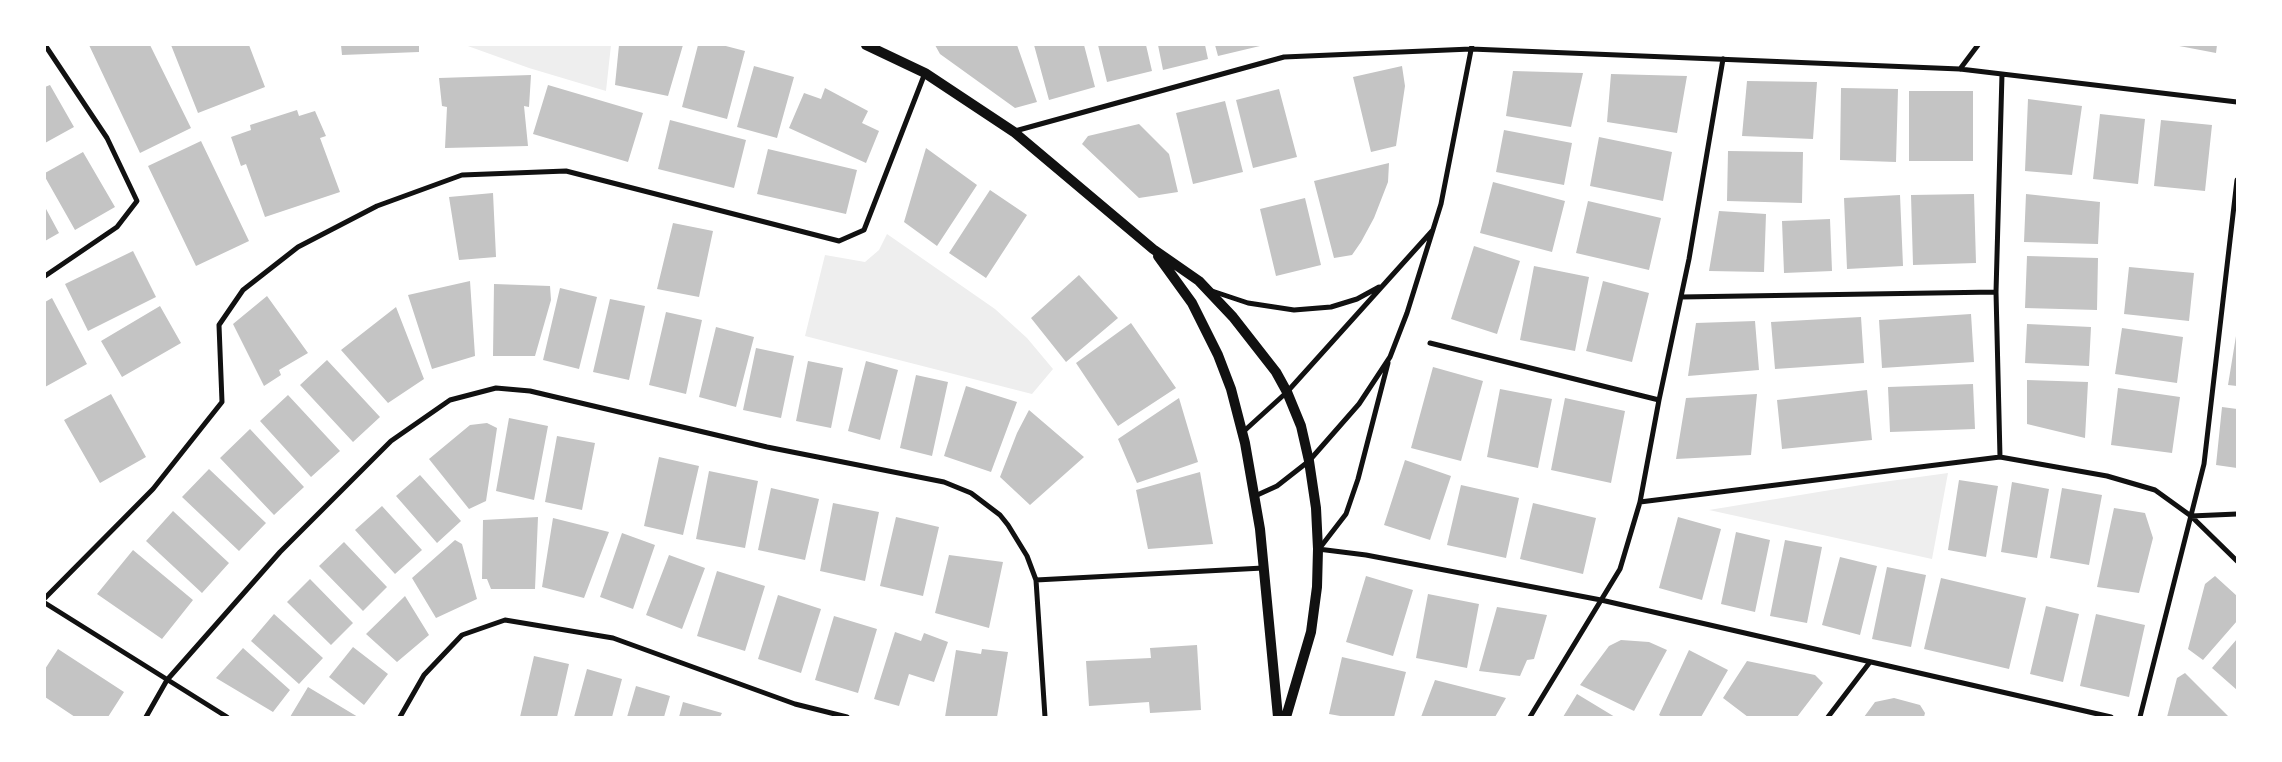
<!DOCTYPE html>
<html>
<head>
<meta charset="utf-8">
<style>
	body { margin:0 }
	#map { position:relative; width:2282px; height:762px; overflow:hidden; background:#fff; font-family:Montserrat,sans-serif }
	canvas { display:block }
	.frame { position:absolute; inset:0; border:46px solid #fff; pointer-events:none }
</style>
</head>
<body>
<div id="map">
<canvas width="2282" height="762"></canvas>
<div class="frame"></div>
</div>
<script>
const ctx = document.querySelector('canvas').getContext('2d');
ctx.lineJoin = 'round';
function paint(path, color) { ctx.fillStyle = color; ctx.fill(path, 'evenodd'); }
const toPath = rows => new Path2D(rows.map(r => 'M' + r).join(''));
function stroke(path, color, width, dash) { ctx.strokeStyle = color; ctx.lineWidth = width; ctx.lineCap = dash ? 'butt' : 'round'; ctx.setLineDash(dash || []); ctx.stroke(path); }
paint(toPath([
	[465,45,611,45,606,91,529,68],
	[887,234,995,309,1027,338,1053,369,1032,394,805,336,825,255,865,262,879,250],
	[1948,473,1932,559,1709,510,1861,485]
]), '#eee');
paint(toPath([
	[89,45,150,45,191,128,140,153],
	[171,45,249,45,265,87,198,113],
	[341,45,419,45,419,52,342,55],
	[619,45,683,45,668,96,615,85],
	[698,45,722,45,745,51,727,119,682,107],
	[935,45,1017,45,1037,102,1015,108,940,54],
	[1034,45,1084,45,1095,87,1049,100],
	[1098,45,1146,45,1152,71,1107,82],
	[1158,45,1205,45,1208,59,1163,70],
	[1215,45,1260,45,1260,46,1218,56],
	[2174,45,2217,45,2216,53],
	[754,66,794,77,777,138,737,127],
	[1402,66,1405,86,1396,146,1371,152,1353,77],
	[1513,71,1583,73,1571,127,1506,116],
	[1611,74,1687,76,1677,133,1607,122],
	[531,75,529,107,524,106,528,146,445,148,447,107,442,106,439,78],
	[1747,81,1817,82,1813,139,1742,136],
	[50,85,74,127,45,143,45,87],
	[548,85,643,113,628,162,533,134],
	[825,88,868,111,862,123,879,131,866,163,789,128,804,93,821,99],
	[1841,88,1898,89,1896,162,1840,160],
	[1279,89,1297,157,1253,168,1236,100],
	[1909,91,1973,91,1973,161,1909,161],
	[2028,99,2082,106,2072,175,2025,171],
	[1225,101,1243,172,1193,184,1176,113],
	[297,110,299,116,315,111,326,136,320,138,340,192,265,217,246,164,241,166,231,137,251,130,250,125],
	[2100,114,2145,119,2138,184,2093,179],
	[670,120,746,140,734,188,658,169],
	[2161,120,2212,125,2205,191,2154,186],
	[1139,124,1169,154,1178,192,1139,198,1082,144,1088,136],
	[1504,130,1572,143,1564,185,1496,172],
	[1599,137,1672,152,1663,201,1590,186],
	[201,141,249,241,196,266,148,166],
	[926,148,977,185,937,246,904,222],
	[768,149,857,170,846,214,757,194],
	[1728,151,1803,152,1802,203,1727,201],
	[83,152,115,207,75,230,45,177,45,173],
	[1389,163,1388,182,1374,218,1361,242,1352,255,1334,258,1314,181],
	[1493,182,1565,201,1552,252,1480,233],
	[990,190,1027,215,986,278,949,253],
	[493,193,496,257,459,260,449,197],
	[1974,194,1976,263,1913,265,1911,195],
	[2026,194,2100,202,2098,244,2024,242],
	[1900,195,1903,266,1847,269,1844,198],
	[1305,198,1321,265,1276,276,1260,209],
	[1588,201,1661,218,1649,270,1576,253],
	[45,207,59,233,45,241],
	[1719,211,1766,214,1764,272,1709,271],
	[1830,219,1832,271,1784,273,1782,221],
	[673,223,713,231,699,297,657,289],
	[1474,246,1520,261,1497,334,1451,319],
	[133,251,156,297,88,331,65,284],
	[2027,256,2098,258,2097,310,2025,308],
	[1534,266,1589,277,1575,351,1520,340],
	[2129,267,2194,273,2189,321,2124,314],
	[1079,275,1118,318,1066,362,1031,318],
	[470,281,475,356,432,369,408,295],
	[1603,281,1649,293,1632,362,1586,351],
	[494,284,550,286,551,300,535,356,493,356],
	[560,288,597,297,579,369,543,360],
	[267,296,308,353,279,370,281,375,264,386,233,324],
	[52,298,87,364,45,387,45,302],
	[610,299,645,306,629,380,593,372],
	[160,306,181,343,122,377,101,341],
	[396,307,424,379,388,403,341,350],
	[666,312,702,320,686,394,649,385],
	[1971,314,1974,362,1882,368,1879,320],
	[1861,317,1864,363,1775,369,1771,322],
	[1755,321,1759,370,1688,376,1696,323],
	[1131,323,1176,388,1118,426,1076,363],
	[2027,324,2091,327,2089,366,2025,363],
	[716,327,754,337,736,407,699,397],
	[2122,328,2183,337,2177,383,2115,374],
	[2236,336,2237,337,2237,386,2228,385],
	[756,348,794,356,781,418,743,410],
	[327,360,380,417,353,442,300,385],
	[808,361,843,368,831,428,796,421],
	[866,361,898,370,880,440,848,431],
	[1433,367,1483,381,1461,461,1411,448],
	[916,375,948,382,932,456,900,448],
	[2027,380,2088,382,2085,438,2027,424],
	[1973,384,1975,429,1890,432,1888,387],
	[966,386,1017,402,991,472,944,456],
	[2118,388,2180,397,2172,453,2111,445],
	[1500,389,1552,399,1538,468,1487,457],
	[1867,390,1872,440,1782,449,1777,400],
	[111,394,146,457,100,483,64,420],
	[1757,394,1751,455,1676,459,1686,398],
	[288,395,340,451,311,477,260,421],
	[1179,398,1198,462,1137,483,1118,439],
	[1565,398,1625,411,1611,483,1551,470],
	[2222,407,2237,409,2237,468,2216,465],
	[1029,410,1084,457,1030,505,1000,477,1017,433],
	[509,418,548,426,534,500,496,491],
	[487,423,497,428,486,501,469,509,429,459,470,425],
	[250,429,304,487,274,515,220,458],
	[557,436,595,443,582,510,545,502],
	[659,457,699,466,683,535,644,526],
	[1405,460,1451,476,1430,540,1384,525],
	[209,469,266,523,239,551,182,497],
	[709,471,758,481,745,548,696,539],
	[1200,472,1213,544,1148,549,1136,490],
	[420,475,461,521,437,543,396,496],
	[1959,480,1998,486,1986,557,1948,550],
	[2012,482,2049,489,2037,558,2001,552],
	[1461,485,1519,498,1506,558,1447,545],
	[771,488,819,499,805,560,758,550],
	[2062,488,2102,495,2089,565,2050,558],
	[833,503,879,512,865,581,820,571],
	[1533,503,1596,518,1583,574,1520,559],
	[382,506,422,550,395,574,355,530],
	[2114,508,2145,513,2153,538,2139,593,2097,587],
	[173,511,229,563,202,593,146,541],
	[538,517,535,589,491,589,487,579,482,579,483,520],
	[896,517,939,527,923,596,880,586],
	[1678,517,1721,529,1702,600,1659,588],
	[553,518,609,532,584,598,542,587],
	[1736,532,1770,540,1755,612,1721,604],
	[622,533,655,545,633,609,600,597],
	[455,540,462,544,477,599,436,618,412,578],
	[1785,540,1822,547,1807,623,1770,616],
	[344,542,387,587,363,611,319,566],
	[133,550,193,600,162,639,97,594],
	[669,555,705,568,682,629,646,615],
	[949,555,1003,562,989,628,935,613],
	[1840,557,1877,566,1860,635,1822,625],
	[1887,567,1926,575,1911,647,1872,639],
	[717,571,765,586,745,651,697,636],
	[1366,576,1413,590,1393,656,1346,642],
	[2215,576,2237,596,2237,621,2203,660,2188,649,2205,584],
	[1941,578,2026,598,2009,669,1924,649],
	[310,579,353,623,331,645,287,602],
	[1428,594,1479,604,1467,668,1416,658],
	[778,595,821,609,801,673,758,659],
	[405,596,429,635,397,662,366,634],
	[2046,606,2079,614,2063,682,2030,674],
	[1497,607,1547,615,1534,659,1527,660,1520,676,1479,671],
	[274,614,323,658,299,684,251,641],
	[2096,614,2145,625,2129,697,2080,686],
	[834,616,877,629,858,693,815,680],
	[895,632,921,641,924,633,948,642,934,682,909,674,899,706,874,699],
	[2237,639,2237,690,2212,668],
	[1621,640,1649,642,1667,650,1634,711,1580,685,1609,646],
	[1197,645,1201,710,1150,713,1149,702,1089,706,1086,661,1151,658,1150,648],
	[353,647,388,674,364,705,329,677],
	[243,648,290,690,273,712,216,678],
	[58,649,124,692,108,717,75,717,45,697,45,669],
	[982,649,1008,652,997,717,945,717,956,650,981,654],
	[1689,650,1728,670,1701,717,1662,717,1659,715],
	[534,656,569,664,557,717,520,717],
	[1342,657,1406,672,1394,717,1346,717,1329,714],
	[1747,661,1815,675,1823,683,1797,717,1748,717,1723,698],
	[587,669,622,679,612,717,574,717],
	[2185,673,2229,717,2167,717,2177,678],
	[1435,680,1506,698,1495,717,1421,717],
	[636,686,670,696,664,717,627,717],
	[308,687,358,717,290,717],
	[1577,694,1615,717,1563,717],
	[1894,698,1920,705,1925,713,1924,717,1864,717,1875,702],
	[683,702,722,713,720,717,679,717]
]), '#c4c4c4');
stroke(toPath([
	[45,45,107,138,137,201,117,227,45,276],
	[1960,69,1978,45],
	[1015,131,1284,57,1471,49,1960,69,2237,102],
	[1212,291,1248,303,1294,310,1331,307,1357,299,1379,287],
	[1681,297,1996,292],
	[1430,343,1659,400],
	[1243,432,1287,392,1432,231],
	[2000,457,1996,292,2002,74],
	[1255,496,1277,486,1309,461,1359,404,1390,357,1407,313,1441,204,1472,45],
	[1640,502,2000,457,2107,476,2155,490,2191,516,2237,561],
	[2191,516,2237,514],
	[1318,549,1366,555,1601,600,2111,717],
	[1319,549,1346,514,1358,479,1388,363],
	[1036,580,1263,568],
	[45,598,153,489,222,402,219,325,243,290,298,247,377,206,462,175,566,171,839,241,864,230,925,73],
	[45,603,227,717],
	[146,717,167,680,280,552,391,441,450,400,496,388,530,391,767,447,944,482,971,493,1000,515,1008,525,1027,556,1036,580,1045,717],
	[400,717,424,675,462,635,505,620,613,638,795,704,847,717],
	[1530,717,1620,569,1640,502,1659,400,1689,259,1723,59],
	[1828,717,1870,662],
	[2140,717,2204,464,2237,180]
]), '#111', 5);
stroke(toPath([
	[866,45,925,73,1014,132,1153,249,1199,281,1233,317,1276,372,1287,392,1301,426,1309,461,1316,508,1318,549,1317,587,1311,632,1286,717],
	[1158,256,1192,303,1218,355,1231,389,1245,443,1260,529,1278,717]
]), '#111', 10);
</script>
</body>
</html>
